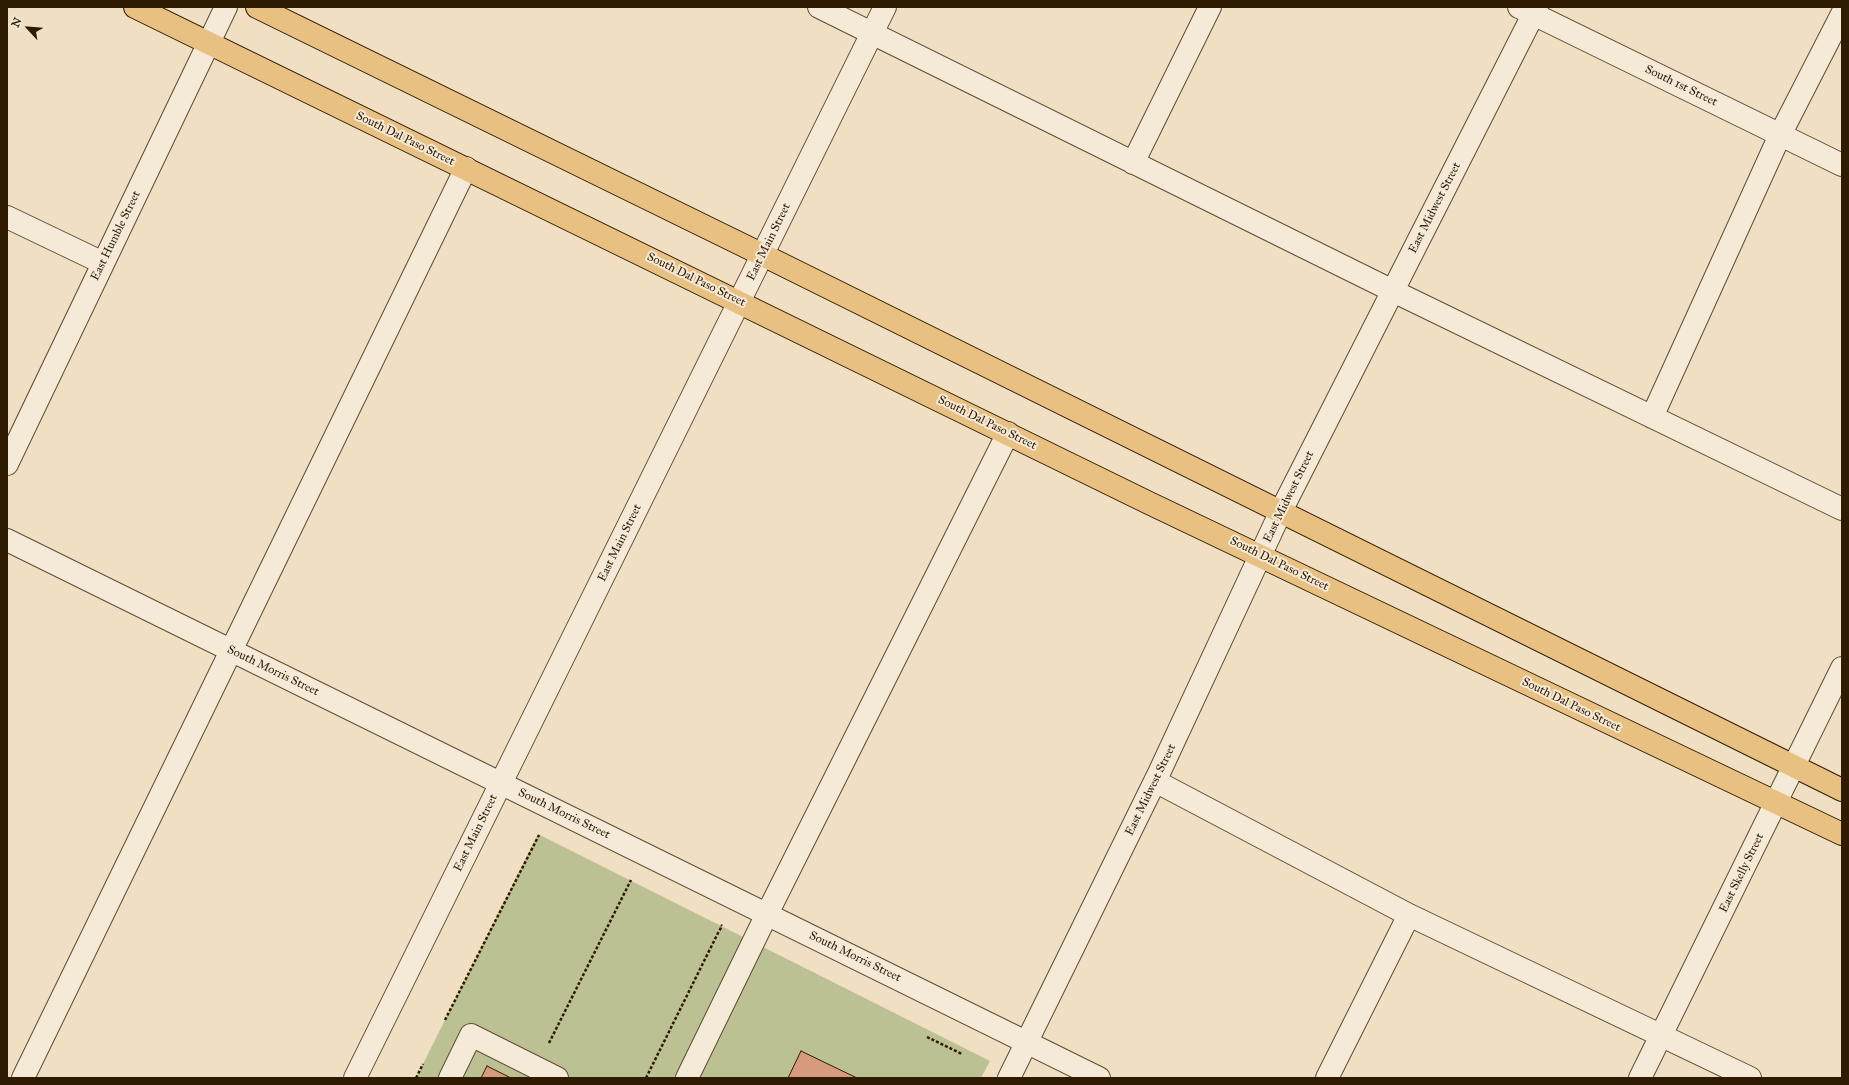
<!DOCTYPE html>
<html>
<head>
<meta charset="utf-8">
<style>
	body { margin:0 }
	#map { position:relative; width:1849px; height:1085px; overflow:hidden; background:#f0dfc3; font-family:"IM FELL Great Primer",serif }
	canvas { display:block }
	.frame { position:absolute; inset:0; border:8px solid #2f1b02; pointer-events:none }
	.north { position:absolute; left:8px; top:8px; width:40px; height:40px; -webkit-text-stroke:3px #f5ead8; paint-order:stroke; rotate:296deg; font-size:11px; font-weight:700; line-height:16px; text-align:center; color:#2f1b02 }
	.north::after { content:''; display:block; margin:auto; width:14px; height:18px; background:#2f1b02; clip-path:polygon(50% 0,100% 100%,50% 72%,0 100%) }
</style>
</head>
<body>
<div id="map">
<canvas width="1849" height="1085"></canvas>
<div class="frame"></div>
<div class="north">N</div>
</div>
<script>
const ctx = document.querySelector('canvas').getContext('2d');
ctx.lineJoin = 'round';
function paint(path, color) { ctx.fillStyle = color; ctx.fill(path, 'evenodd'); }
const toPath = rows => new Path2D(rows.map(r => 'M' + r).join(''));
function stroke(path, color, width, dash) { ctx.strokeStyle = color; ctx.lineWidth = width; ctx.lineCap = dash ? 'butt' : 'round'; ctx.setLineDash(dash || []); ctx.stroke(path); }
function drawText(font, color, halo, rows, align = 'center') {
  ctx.font = font + ' "IM FELL Great Primer",serif'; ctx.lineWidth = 4; ctx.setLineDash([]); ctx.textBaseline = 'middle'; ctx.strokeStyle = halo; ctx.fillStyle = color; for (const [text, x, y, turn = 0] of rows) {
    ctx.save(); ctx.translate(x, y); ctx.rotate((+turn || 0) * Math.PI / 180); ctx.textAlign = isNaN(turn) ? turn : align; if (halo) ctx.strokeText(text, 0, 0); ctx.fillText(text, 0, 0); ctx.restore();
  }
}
paint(toPath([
	[538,834,990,1061,981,1078,416,1078]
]), '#bbc193');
const building = toPath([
	[801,1051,857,1078,788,1078,801,1051],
	[487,1066,511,1078,481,1078,487,1066]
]);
paint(building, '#d59b7c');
stroke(building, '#2f1b02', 1);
const minor = toPath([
	[819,7,1393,291,1842,509],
	[1519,7,1842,165],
	[1133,163,1210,7],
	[7,217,103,263],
	[1652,417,1780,135,1842,14],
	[7,464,226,7],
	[7,540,1099,1078],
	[1155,781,1409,915,1750,1078],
	[23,1078,466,168],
	[355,1078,885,7],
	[450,1078,471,1035,557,1078],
	[687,1078,767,914,1008,433],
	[1009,1078,1159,773,1281,511,1537,7],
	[1327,1078,1409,915],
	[1640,1078,1842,668]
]);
const major = toPath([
	[135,7,1149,503,1842,834],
	[257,7,763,255,1842,790]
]);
stroke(minor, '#5f4c32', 24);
stroke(major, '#2f1b02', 24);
stroke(toPath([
	[445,1020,539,835],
	[927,1037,962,1054],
	[549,1043,631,880],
	[416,1078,423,1064],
	[646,1078,718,933,722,926,721,925]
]), '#2f1b02', 2.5, [3, 2]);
stroke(minor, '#f5ead8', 22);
stroke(major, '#e8c082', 22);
drawText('12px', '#2f1b02', '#f5ead8', [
	["South 1st Street",1681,86,26],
	["South Dal Paso Street",405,139,26],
	["East Midwest Street",1435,208,-63],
	["East Humble Street",116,236,-64],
	["East Main Street",769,242,-64],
	["South Dal Paso Street",696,280,26],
	["South Dal Paso Street",987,423,26],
	["East Midwest Street",1289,497,-64],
	["East Main Street",620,543,-64],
	["South Dal Paso Street",1279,564,26],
	["South Morris Street",273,671,26],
	["South Dal Paso Street",1571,705,26],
	["East Midwest Street",1151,790,-64],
	["South Morris Street",564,814,26],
	["East Main Street",476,833,-64],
	["East Skelly Street",1742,873,-64],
	["South Morris Street",855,957,26]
]);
</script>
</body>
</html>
